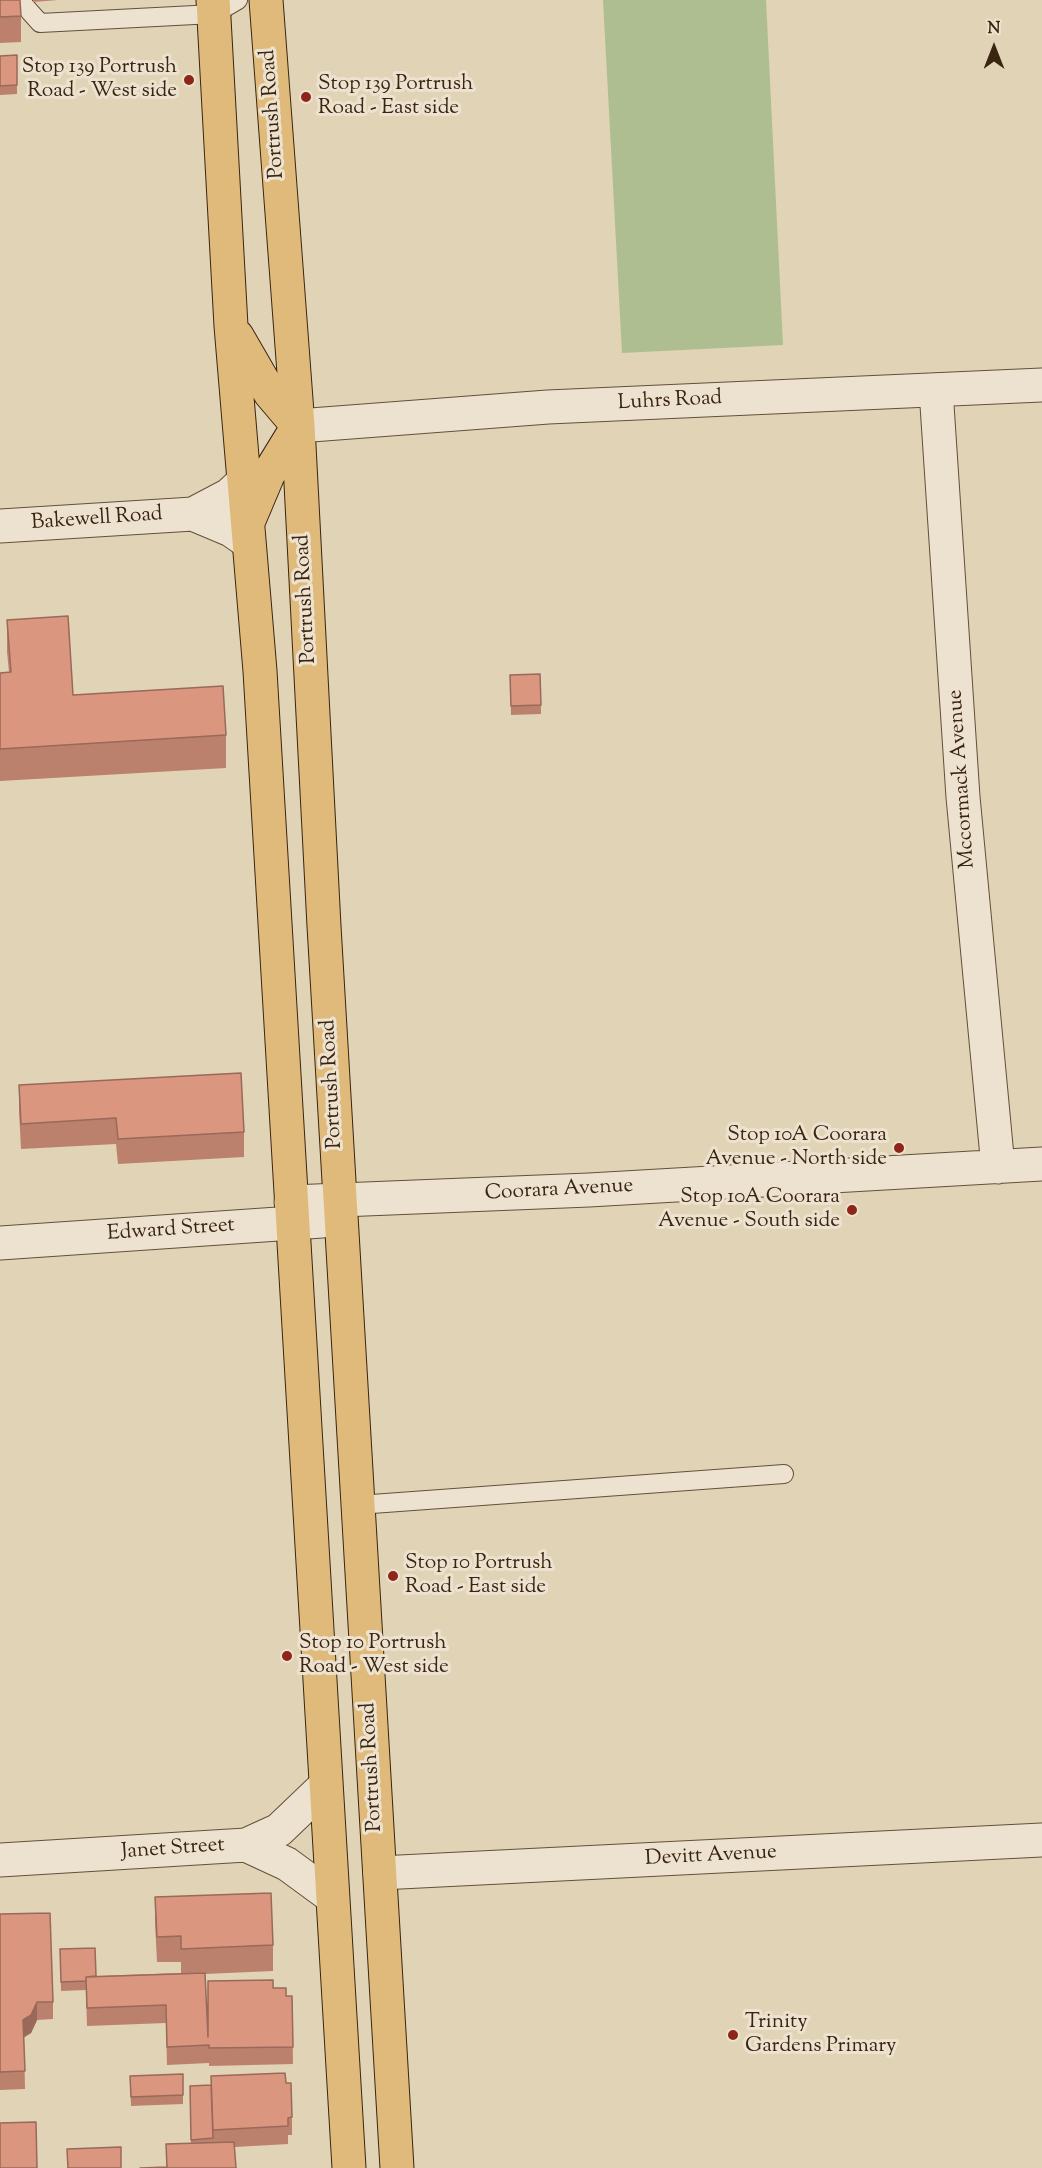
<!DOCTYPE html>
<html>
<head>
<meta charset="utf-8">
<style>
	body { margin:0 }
	#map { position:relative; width:1042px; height:2168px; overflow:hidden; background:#e1d3b5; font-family:"Sorts Mill Goudy",serif }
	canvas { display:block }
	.north { position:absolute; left:964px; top:18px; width:60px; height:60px; -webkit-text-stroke:4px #ece2cf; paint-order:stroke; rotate:0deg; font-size:16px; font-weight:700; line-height:24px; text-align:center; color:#3a2511 }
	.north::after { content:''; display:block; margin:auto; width:21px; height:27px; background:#3a2511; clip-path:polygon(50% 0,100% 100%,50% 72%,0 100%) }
</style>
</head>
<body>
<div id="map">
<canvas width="1042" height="2168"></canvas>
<div class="north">N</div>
</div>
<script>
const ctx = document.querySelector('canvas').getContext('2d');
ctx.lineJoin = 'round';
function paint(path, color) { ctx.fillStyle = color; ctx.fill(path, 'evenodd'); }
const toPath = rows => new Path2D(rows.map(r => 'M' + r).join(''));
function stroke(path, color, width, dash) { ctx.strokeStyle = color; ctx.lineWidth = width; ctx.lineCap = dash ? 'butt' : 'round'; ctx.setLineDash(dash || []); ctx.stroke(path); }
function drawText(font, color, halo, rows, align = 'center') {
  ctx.font = font + ' "Sorts Mill Goudy",serif'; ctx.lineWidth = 6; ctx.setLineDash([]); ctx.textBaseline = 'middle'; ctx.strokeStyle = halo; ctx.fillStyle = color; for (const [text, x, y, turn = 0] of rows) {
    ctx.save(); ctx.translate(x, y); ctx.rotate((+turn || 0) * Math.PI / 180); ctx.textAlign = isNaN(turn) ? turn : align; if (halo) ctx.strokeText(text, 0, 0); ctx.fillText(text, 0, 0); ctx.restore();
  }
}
paint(toPath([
	[603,0,766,0,783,345,622,353]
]), '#aebe91');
const service = toPath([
	[23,0,23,4,40,23,214,14,238,0],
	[358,1505,784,1474]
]);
const minor = toPath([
	[936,390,963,797,998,1167],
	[298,426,548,407,1042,385],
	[193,514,231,530,248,542],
	[0,526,193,514,229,495,243,482],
	[291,1202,589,1190,1042,1164],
	[0,1243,322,1221],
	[246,1845,279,1830,325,1786],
	[0,1860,246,1845,287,1864,332,1897],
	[380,1873,1042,1840]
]);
const trunk = toPath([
	[213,0,231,326,260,671,349,2168],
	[266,0,298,426,324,926,397,2168],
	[237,336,270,393,298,426],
	[249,520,268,475,298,426]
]);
stroke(service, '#64503a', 20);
stroke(minor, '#64503a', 35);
stroke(trunk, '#3a2511', 35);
stroke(service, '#ece2cf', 18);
stroke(minor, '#ece2cf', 33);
stroke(trunk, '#e0ba7a', 33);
paint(toPath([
	[0,0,21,16,21,42,0,43],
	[33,0,58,0,33,2],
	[17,55,17,94,0,95,0,56],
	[7,620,73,695,226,735,226,768,0,781,0,673,9,672,7,652],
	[510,675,541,705,541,714,511,715],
	[19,1085,244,1132,244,1157,118,1164,116,1144,21,1149,19,1111],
	[155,1897,273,1945,273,1971,205,1974,208,2037,273,1988,286,1996,292,1996,293,2064,209,2066,209,2063,167,2065,166,2023,87,2026,86,1990,61,1991,60,1949,96,1976,181,1973,181,1962,157,1962,155,1923],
	[0,1914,53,2002,53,2019,37,2020,31,2033,24,2037,25,2089,0,2090],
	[183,2074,183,2104,131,2106,130,2076],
	[286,2083,292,2117,292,2135,288,2135,288,2144,235,2147,166,2167,166,2144,191,2143,190,2086]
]), '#bc816d');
paint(toPath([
	[37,2002,37,2020,31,2033,23,2038,23,2020]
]), '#996959');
const building = toPath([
	[0,0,20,0,21,16,0,17,0,0],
	[17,55,17,85,0,86,0,56,17,55],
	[68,616,73,695,223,686,226,735,0,749,0,673,11,672,7,620,68,616],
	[540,674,541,705,511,706,510,675,540,674],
	[241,1073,244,1132,118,1139,116,1118,21,1124,19,1085,241,1073],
	[271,1893,273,1945,181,1949,181,1936,157,1937,155,1897,271,1893],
	[50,1913,53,2002,37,2002,31,2015,23,2020,25,2071,0,2072,0,1914,50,1913],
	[95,1948,96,1976,86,1977,86,1981,61,1982,60,1949,95,1948],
	[205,1973,208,2037,208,1981,273,1980,273,1988,286,1988,286,1996,292,1996,293,2047,209,2048,209,2045,167,2047,166,2005,87,2008,86,1977,205,1973],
	[285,2073,286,2083,291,2083,292,2117,288,2118,288,2126,213,2130,211,2076,285,2073],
	[183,2074,183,2095,131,2097,130,2076,183,2074],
	[211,2085,213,2138,191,2140,190,2086,211,2085],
	[36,2122,37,2168,0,2168,0,2123,36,2122],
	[234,2142,236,2168,140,2168,167,2167,166,2144,234,2142],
	[121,2147,121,2168,68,2168,67,2149,121,2147]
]);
paint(building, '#db967f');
stroke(building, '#996959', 1.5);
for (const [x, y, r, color] of [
	[189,80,6,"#8f2418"],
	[306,97,6,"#8f2418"],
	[899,1148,6,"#8f2418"],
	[852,1210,6,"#8f2418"],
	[393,1576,6,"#8f2418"],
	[287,1656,6,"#8f2418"],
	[733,2035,6,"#8f2418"]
]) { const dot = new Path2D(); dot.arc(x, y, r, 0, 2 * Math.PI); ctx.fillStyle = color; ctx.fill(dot); stroke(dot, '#ece2cf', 2); }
drawText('21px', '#3a2511', '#ece2cf', [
	["Stop 139 Portrush",177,68,"right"],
	["Road - West side",177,92,"right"],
	["Stop 139 Portrush",318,85],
	["Road - East side",318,109],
	["Stop 10A Coorara",887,1136,"right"],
	["Avenue - North side",887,1160,"right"],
	["Stop 10A Coorara",840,1198,"right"],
	["Avenue - South side",840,1222,"right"],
	["Stop 10 Portrush",405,1564],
	["Road - East side",405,1588],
	["Stop 10 Portrush",299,1644],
	["Road - West side",299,1668],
	["Trinity",745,2023],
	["Gardens Primary",745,2047]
], 'left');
drawText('21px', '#3a2511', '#ece2cf', [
	["Portrush Road",274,114,-94],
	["Luhrs Road",670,402,-3],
	["Bakewell Road",97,520,-4],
	["Portrush Road",307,599,-93],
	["Mccormack Avenue",963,779,-94],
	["Portrush Road",333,1084,-93],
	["Coorara Avenue",559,1191,-3],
	["Edward Street",171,1231,-4],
	["Portrush Road",373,1767,-93],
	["Janet Street",173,1850,-4],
	["Devitt Avenue",711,1857,-3]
]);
</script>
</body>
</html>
